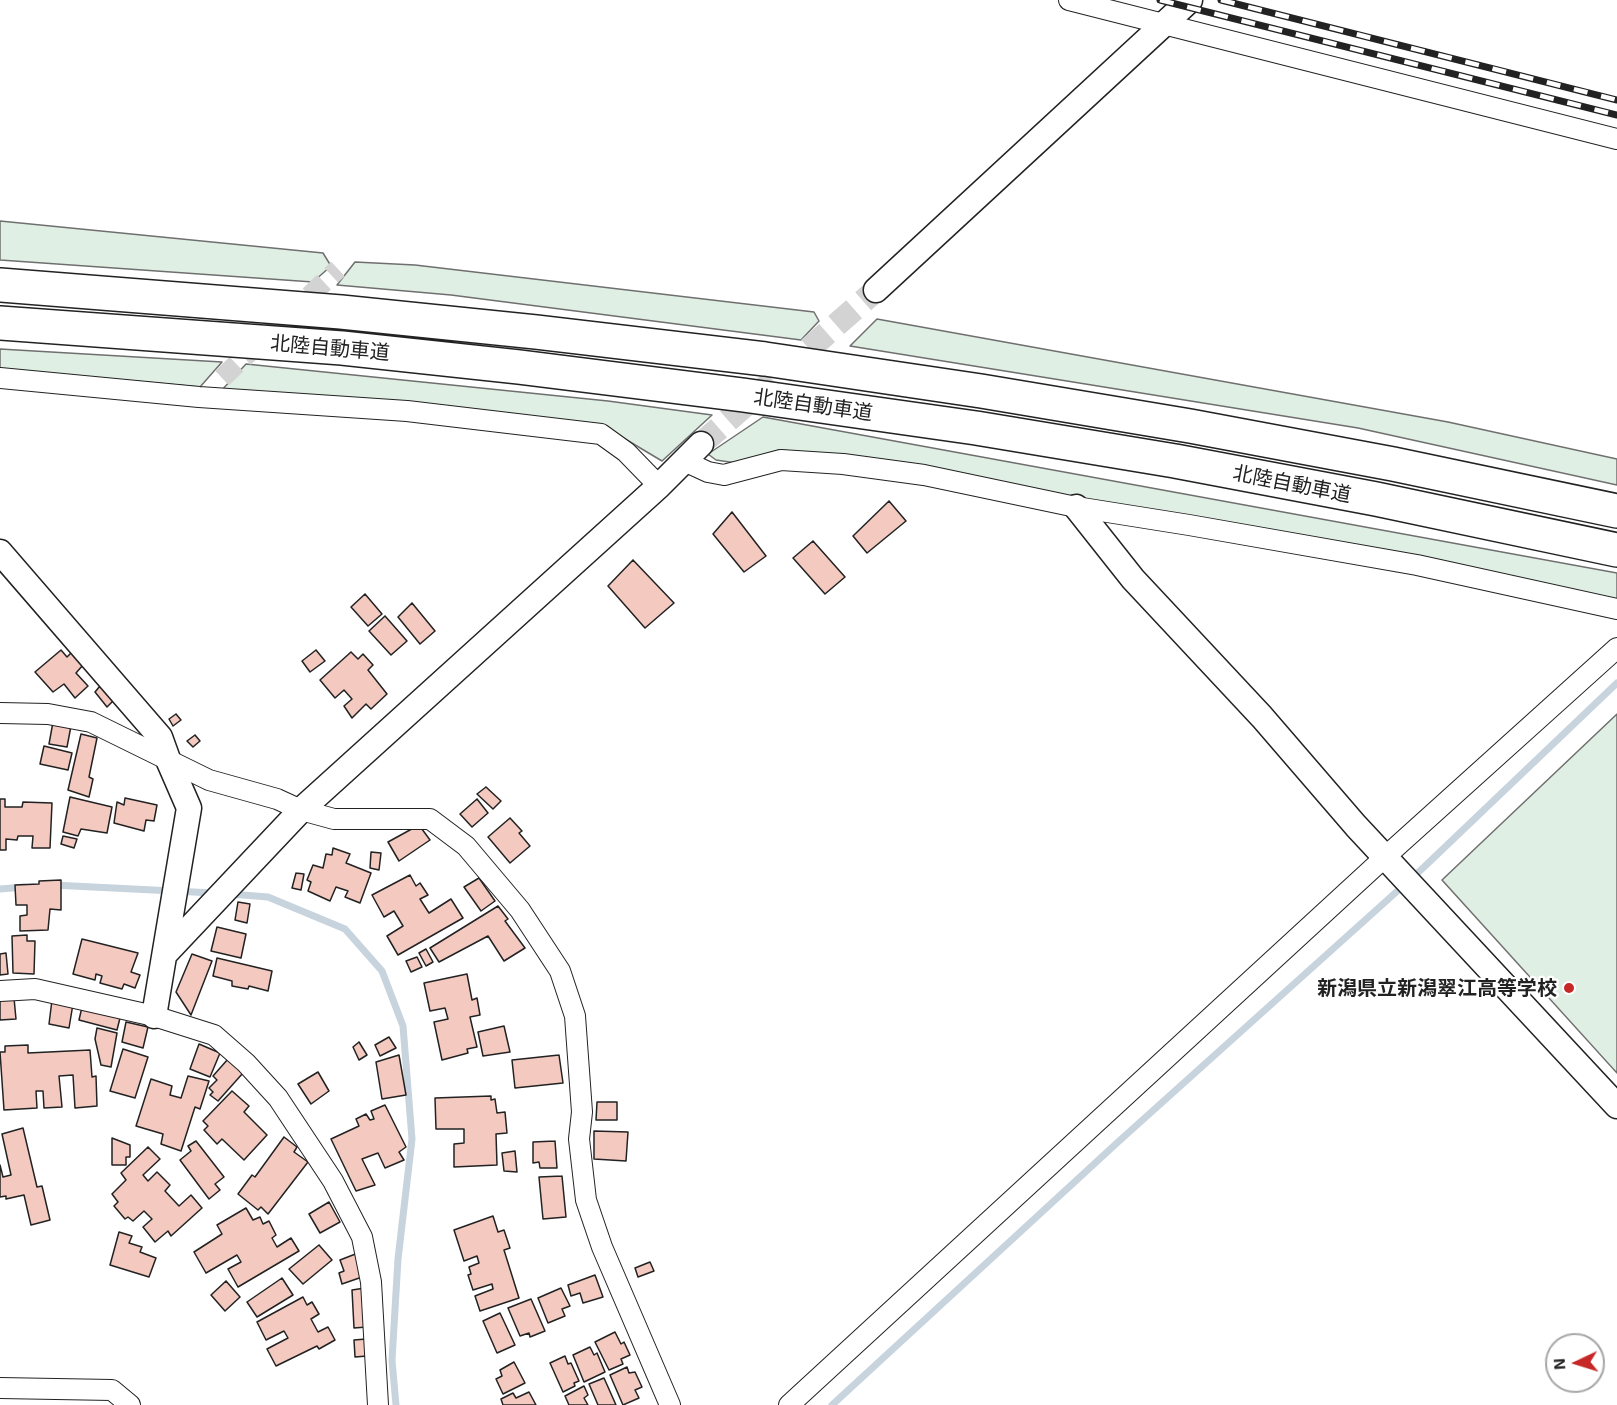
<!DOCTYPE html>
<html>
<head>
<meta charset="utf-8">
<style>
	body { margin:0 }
	#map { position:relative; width:1617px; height:1405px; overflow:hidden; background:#fff; font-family:"Exo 2",sans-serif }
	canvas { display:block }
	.north { position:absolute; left:1545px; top:1333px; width:60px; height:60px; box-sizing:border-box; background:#fff; border:2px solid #a7a7a7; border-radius:50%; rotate:266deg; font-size:16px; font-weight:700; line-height:24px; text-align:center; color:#222 }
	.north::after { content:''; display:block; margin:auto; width:21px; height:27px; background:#c62828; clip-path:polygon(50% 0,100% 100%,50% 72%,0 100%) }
</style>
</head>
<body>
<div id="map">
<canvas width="1617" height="1405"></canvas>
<div class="north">N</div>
</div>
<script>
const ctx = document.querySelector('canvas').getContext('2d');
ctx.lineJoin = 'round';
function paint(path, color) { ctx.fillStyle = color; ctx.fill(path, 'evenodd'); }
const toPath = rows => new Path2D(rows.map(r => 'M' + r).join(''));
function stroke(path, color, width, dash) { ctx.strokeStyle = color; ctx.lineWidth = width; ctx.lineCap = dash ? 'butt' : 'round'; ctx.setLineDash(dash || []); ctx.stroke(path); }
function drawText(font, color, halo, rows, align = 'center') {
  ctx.font = font + ' "Exo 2","Noto Sans JP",sans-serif'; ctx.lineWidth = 4.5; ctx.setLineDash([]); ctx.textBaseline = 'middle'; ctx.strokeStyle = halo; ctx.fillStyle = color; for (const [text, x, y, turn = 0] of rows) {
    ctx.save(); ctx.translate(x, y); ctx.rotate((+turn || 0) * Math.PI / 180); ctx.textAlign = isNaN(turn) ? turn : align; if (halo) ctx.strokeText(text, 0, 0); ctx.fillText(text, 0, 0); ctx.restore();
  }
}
const green = toPath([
	[0,221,323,253,331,266,313,282,0,260,0,221],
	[355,262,415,265,814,312,819,321,801,340,451,295,337,285,355,262],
	[877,319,1448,422,1617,459,1617,485,1358,428,850,346,877,319],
	[0,349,222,362,200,387,0,369,0,349],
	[246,364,608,401,712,415,662,461,605,427,220,392,246,364],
	[763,417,1617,573,1617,601,845,456,779,450,736,463,716,460,708,454,763,417],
	[1617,714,1617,1073,1442,880,1617,714]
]);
paint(green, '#e0efe3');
stroke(green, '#6f6f6f', 1.5);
stroke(toPath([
	[53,885,213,893],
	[0,889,24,887],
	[230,894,268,897,345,929,382,971,403,1026,412,1139,398,1259,392,1360,396,1405],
	[832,1405,1118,1142,1423,868,1617,683]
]), '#c7d3dd', 7);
const building = toPath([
	[889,501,906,521,867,553,853,536,889,501],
	[732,512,766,556,744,572,713,534,732,512],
	[813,541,845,577,825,594,793,558,813,541],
	[633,560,674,603,645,628,608,586,633,560],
	[365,594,382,614,368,626,351,607,365,594],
	[412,603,435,631,420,644,398,617,412,603],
	[385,616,407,641,391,655,369,631,385,616],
	[61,650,67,657,72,652,83,665,76,673,88,686,75,698,64,684,53,692,35,672,61,650],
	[316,650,325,661,310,672,302,661,316,650],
	[351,652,358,659,363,654,373,665,368,670,387,694,371,709,366,704,352,718,344,706,352,699,344,690,335,698,320,680,351,652],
	[100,686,114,700,107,707,95,692,100,686],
	[176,714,181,720,173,726,169,719,176,714],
	[53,722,71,726,67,747,49,744,53,722],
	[81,734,97,738,89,777,93,779,89,797,68,790,81,734],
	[195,735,200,741,193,747,187,741,195,735],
	[44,746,72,753,68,770,40,764,44,746],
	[486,787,501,801,493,809,477,794,486,787],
	[70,797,112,807,107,833,81,829,78,836,63,832,70,797],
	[125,798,157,805,154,821,146,820,144,831,114,823,117,802,124,805,125,798],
	[0,799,5,799,5,807,22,807,23,802,52,803,50,848,32,848,33,836,18,836,17,840,6,839,6,850,0,850,0,799],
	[477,799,488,813,472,827,460,814,477,799],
	[510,818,522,831,519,833,530,846,510,863,488,837,510,818],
	[419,825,430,840,399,861,388,842,419,825],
	[63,836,77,839,74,848,61,844,63,836],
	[333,848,350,854,346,863,371,873,360,903,345,897,348,891,336,887,330,901,308,891,311,882,307,880,313,865,323,868,326,854,332,855,333,848],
	[371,852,381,853,379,870,370,868,371,852],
	[296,873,304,874,301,890,292,888,296,873],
	[410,875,416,886,420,883,428,895,420,899,429,913,451,899,463,918,398,955,387,936,403,926,394,911,384,917,372,895,410,875],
	[479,878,495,901,481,911,464,887,479,878],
	[61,880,61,910,50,909,48,930,20,931,20,916,27,915,27,905,16,905,15,885,39,884,39,881,61,880],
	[238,902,250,904,247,923,235,920,238,902],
	[498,906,508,919,505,921,525,948,504,961,488,936,439,962,430,948,498,906],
	[217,927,246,934,241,958,211,951,217,927],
	[27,935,27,941,35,941,34,974,13,973,12,936,27,935],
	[82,939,138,953,131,972,140,975,135,988,124,984,122,989,100,983,102,976,96,974,95,980,73,974,82,939],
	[426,949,433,962,426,966,419,953,426,949],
	[6,953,8,974,0,975,0,954,6,953],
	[192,954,212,961,191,1015,176,992,192,954],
	[417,957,422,967,411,972,406,961,417,957],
	[217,958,272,971,268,991,249,986,248,989,232,986,232,981,213,976,217,958],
	[467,974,472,1000,477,998,480,1015,470,1017,477,1047,467,1049,468,1053,442,1060,434,1022,448,1019,445,1008,430,1011,424,983,467,974],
	[14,998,16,1019,0,1020,0,999,14,998],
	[52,1000,73,1004,69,1028,49,1024,52,1000],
	[82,1007,120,1018,117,1030,79,1020,82,1007],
	[126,1022,148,1027,143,1048,122,1042,126,1022],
	[504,1026,510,1052,483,1056,478,1032,504,1026],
	[97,1028,117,1033,111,1067,101,1065,95,1039,97,1028],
	[389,1037,396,1048,380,1056,375,1045,389,1037],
	[359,1042,367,1055,359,1060,353,1047,359,1042],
	[199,1044,220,1053,210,1077,190,1069,199,1044],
	[28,1045,28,1053,90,1050,92,1077,96,1076,97,1106,75,1108,73,1075,59,1076,62,1107,44,1108,43,1091,36,1091,37,1108,4,1110,0,1052,5,1052,5,1046,28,1045],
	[123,1049,148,1057,135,1098,110,1091,123,1049],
	[399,1055,406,1095,382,1099,376,1062,399,1055],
	[559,1055,563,1083,515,1088,512,1060,559,1055],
	[228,1059,243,1073,218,1101,210,1095,213,1092,209,1088,217,1080,213,1076,228,1059],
	[318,1072,329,1091,311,1104,298,1084,318,1072],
	[188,1076,209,1081,200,1109,195,1107,181,1151,161,1144,163,1134,136,1126,151,1079,172,1086,170,1095,181,1098,188,1076],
	[232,1091,249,1106,244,1112,267,1135,244,1160,222,1139,217,1144,204,1130,208,1126,203,1121,232,1091],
	[491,1096,491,1100,495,1099,497,1113,505,1112,507,1133,496,1134,497,1165,454,1167,454,1144,464,1143,464,1129,436,1129,435,1098,491,1096],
	[597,1102,617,1102,617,1120,596,1120,597,1102],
	[385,1105,406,1147,399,1152,404,1160,385,1168,378,1153,362,1159,375,1185,356,1191,331,1139,359,1126,356,1119,366,1114,370,1120,374,1119,371,1111,385,1105],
	[23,1128,37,1187,42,1186,50,1220,31,1225,24,1195,6,1199,6,1196,0,1197,0,1165,3,1177,11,1175,2,1134,23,1128],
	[594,1131,628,1132,626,1161,594,1159,594,1131],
	[284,1137,297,1147,294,1152,308,1162,268,1214,261,1207,258,1210,238,1194,252,1175,255,1177,284,1137],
	[112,1138,130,1145,130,1157,126,1157,126,1165,112,1165,112,1138],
	[196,1141,224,1177,215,1184,220,1190,209,1199,180,1160,191,1151,188,1146,196,1141],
	[555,1141,557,1168,540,1168,539,1162,533,1163,533,1142,555,1141],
	[148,1147,160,1159,143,1175,148,1181,157,1172,170,1185,165,1191,179,1206,191,1195,202,1208,171,1236,168,1231,155,1242,143,1227,152,1219,144,1211,133,1221,128,1217,125,1219,114,1206,118,1202,112,1194,126,1180,121,1173,148,1147],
	[515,1151,517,1172,504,1171,502,1153,515,1151],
	[562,1176,566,1217,543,1219,539,1177,562,1176],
	[329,1202,340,1222,320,1233,309,1214,329,1202],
	[246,1208,253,1220,260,1217,263,1224,269,1221,276,1235,272,1238,277,1247,291,1238,299,1251,238,1287,228,1269,241,1262,237,1255,206,1273,194,1252,222,1234,217,1225,246,1208],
	[493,1216,498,1232,504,1230,510,1248,504,1250,519,1298,480,1311,475,1296,493,1289,492,1284,473,1290,468,1275,471,1274,469,1267,479,1263,477,1256,464,1261,454,1230,493,1216],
	[119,1232,132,1236,129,1243,142,1247,140,1252,156,1258,149,1277,110,1265,119,1232],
	[319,1245,332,1260,303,1284,289,1269,319,1245],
	[358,1253,365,1276,342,1284,339,1273,344,1271,340,1260,358,1253],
	[650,1262,654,1271,638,1277,635,1268,650,1262],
	[595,1275,603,1297,583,1303,580,1293,571,1296,568,1285,595,1275],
	[282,1278,293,1295,257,1317,247,1302,282,1278],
	[226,1281,240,1297,225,1311,211,1295,226,1281],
	[365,1288,367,1327,354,1328,352,1290,365,1288],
	[561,1288,570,1306,562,1309,565,1316,548,1323,538,1298,561,1288],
	[303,1297,307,1305,312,1302,319,1314,311,1319,318,1332,328,1327,335,1340,319,1349,317,1346,276,1366,267,1349,288,1338,284,1331,266,1340,257,1322,303,1297],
	[531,1299,545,1331,530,1337,529,1333,520,1336,508,1308,531,1299],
	[500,1313,515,1345,497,1353,483,1321,500,1313],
	[615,1332,621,1344,624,1342,630,1355,621,1359,623,1364,609,1370,595,1342,615,1332],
	[366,1339,367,1356,355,1357,354,1340,366,1339],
	[590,1347,594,1355,597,1353,605,1372,584,1382,573,1355,590,1347],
	[565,1356,568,1364,571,1363,579,1381,574,1383,575,1386,563,1392,550,1363,565,1356],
	[514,1362,525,1383,503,1394,496,1379,502,1376,500,1370,514,1362],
	[627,1367,629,1373,635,1372,642,1387,635,1390,639,1398,623,1405,610,1375,627,1367],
	[604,1378,616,1405,598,1405,589,1384,604,1378],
	[584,1386,588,1395,584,1398,588,1405,569,1405,565,1396,584,1386],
	[529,1392,536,1405,503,1405,501,1399,513,1393,516,1398,529,1392]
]);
paint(building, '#f3c9c0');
stroke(building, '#222', 1.5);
stroke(toPath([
	[222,378,338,269]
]), '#d3d3d3', 20, [20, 10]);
stroke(toPath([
	[701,444,876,290]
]), '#d3d3d3', 24, [24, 12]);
const minor = toPath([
	[1069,0,1617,139],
	[0,378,199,397,407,411,601,434,626,452,659,486],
	[684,461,708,472,724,475,781,460,843,464,924,475,1076,507,1189,525,1417,565,1617,609],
	[0,713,48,714,91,722,209,780,277,799,301,810,334,819,430,819,466,846,520,910,560,971,575,1016,582,1112,579,1139,586,1200,602,1247,670,1405],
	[0,991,35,989,154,1016,214,1035,246,1063,278,1098,333,1181,362,1237,371,1282,378,1405],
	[0,1388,112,1390,130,1405],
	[789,1405,1385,857,1617,648]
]);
const tertiary = toPath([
	[876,290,1190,0],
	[1076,507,1133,579,1262,717,1356,826,1617,1106],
	[0,552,160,737,169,762,189,808,154,1016],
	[166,953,301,810,659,486,701,444]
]);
const motorway = toPath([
	[0,285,341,312,536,332,765,359,981,391,1190,426,1393,464,1617,511],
	[0,323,342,348,519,367,743,395,976,428,1175,461,1376,499,1617,550]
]);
stroke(minor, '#222', 22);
stroke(tertiary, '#222', 27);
stroke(motorway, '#222', 36);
stroke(minor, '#fff', 20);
stroke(tertiary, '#fff', 24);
stroke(motorway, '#fff', 33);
const rail = toPath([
	[1160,0,1617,115],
	[1221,0,1617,100]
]);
stroke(rail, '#222', 7);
stroke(rail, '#fff', 4.5, [14]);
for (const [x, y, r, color] of [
	[1569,988,6,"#c62828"]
]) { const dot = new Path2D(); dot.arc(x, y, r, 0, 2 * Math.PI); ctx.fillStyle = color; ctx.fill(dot); stroke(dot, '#fff', 2); }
drawText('20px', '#222', '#fff', [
	["北陸自動車道",330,348,5],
	["北陸自動車道",813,405,8],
	["北陸自動車道",1292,484,11]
]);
drawText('bold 20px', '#222', '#fff', [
	["新潟県立新潟翠江高等学校",1557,988]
], 'right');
</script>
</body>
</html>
